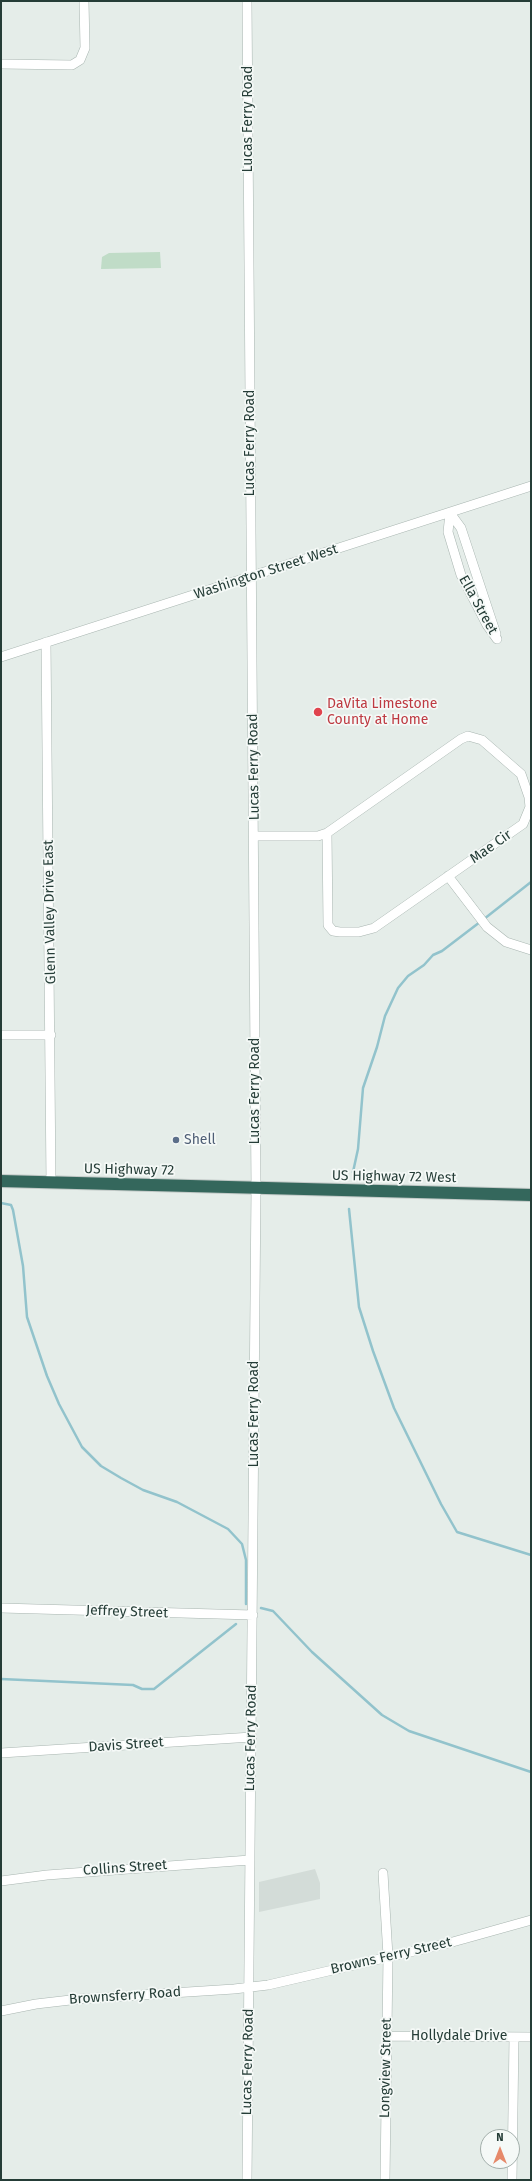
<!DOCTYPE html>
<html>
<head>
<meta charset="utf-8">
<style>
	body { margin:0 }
	#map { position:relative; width:532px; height:2181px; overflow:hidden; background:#e5ede9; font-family:"Fira Sans",sans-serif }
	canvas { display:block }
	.frame { position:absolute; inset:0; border:2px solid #253d37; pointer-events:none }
	.north { position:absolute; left:480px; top:2129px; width:40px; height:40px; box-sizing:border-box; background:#f5f9f7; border:1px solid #a2aeaa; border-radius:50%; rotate:0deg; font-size:11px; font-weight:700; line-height:16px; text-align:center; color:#253d37 }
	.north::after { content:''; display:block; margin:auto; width:14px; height:18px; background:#e6896a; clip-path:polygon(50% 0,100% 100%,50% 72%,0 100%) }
</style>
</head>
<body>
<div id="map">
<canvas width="532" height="2181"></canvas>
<div class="frame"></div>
<div class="north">N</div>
</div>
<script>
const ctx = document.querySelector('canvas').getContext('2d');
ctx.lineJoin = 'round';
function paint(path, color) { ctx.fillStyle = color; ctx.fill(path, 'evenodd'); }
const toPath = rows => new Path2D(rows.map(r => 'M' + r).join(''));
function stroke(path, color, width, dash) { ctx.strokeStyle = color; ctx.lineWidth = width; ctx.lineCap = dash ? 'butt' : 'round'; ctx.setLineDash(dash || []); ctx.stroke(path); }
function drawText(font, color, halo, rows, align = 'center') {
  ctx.font = font + ' "Fira Sans",sans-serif'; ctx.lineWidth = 3.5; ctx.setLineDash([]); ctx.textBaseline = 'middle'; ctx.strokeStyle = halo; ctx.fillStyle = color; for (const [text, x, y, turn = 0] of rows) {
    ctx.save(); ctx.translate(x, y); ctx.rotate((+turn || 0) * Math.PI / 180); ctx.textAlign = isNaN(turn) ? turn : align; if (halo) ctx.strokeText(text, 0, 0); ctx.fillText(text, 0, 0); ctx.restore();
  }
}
paint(toPath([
	[315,1869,320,1883,320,1899,259,1912,259,1882]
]), '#d3dcd8');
paint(toPath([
	[160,252,161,268,101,269,102,257,109,253]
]), '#c0dcc7');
stroke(toPath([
	[484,919,531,882],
	[353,1172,358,1149,363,1088,377,1047,385,1016,398,988,408,976,424,965,433,955,442,951,480,922],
	[1,1203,11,1205,13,1210,23,1266,27,1317,47,1376,59,1404,82,1447,101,1466,121,1478,143,1490,177,1502,228,1529,242,1544,246,1560,246,1604],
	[349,1209,359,1307,373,1351,394,1408,441,1504,457,1532,531,1555],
	[261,1608,273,1611,312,1652,382,1715,409,1731,531,1772],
	[1,1679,133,1685,142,1689,154,1689,236,1624]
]), '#92c3cc', 2.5);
const minor = toPath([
	[1,64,72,65,80,60,85,48,84,1],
	[450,513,448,532,461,575,487,625,497,639],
	[450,513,461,528,496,634],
	[46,642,51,1183],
	[1,657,531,486],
	[255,836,318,836,327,833,461,739,468,736,482,740,521,774,529,797,530,807,523,824,374,928,359,932,340,932,333,931,328,925,327,833],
	[448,876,487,927,506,942,531,950],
	[1,1035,51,1035],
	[1,1608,253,1615],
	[1,1753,252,1737],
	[383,1873,388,1956,385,2180],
	[1,1881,47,1875,250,1860],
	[1,2011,36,2004,79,1999,234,1989,268,1985,449,1943,531,1920],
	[387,2036,531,2037],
	[247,2180,256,1188,247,1],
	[512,2180,514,2037]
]);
const highway = toPath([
	[1,1181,531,1195]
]);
stroke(minor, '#a8b5b0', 10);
stroke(highway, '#c2c9c7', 14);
stroke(minor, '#fff', 9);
stroke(highway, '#34675c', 12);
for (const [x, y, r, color] of [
	[318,712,5,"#e0444e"],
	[176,1140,4,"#5c6f8a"]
]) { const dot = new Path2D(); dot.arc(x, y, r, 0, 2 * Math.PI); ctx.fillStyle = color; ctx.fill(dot); stroke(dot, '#f5f9f7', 1.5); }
drawText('14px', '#253d37', '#f5f9f7', [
	["Lucas Ferry Road",248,119,-90],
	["Lucas Ferry Road",250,443,-90],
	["Washington Street West",266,572,-18],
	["Ella Street",478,605,61],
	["Lucas Ferry Road",254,767,-91],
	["Mae Cir",491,847,-35],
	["Glenn Valley Drive East",50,912,-91],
	["Lucas Ferry Road",255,1091,-90],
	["US Highway 72",129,1170,1],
	["US Highway 72 West",394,1177,1],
	["Lucas Ferry Road",254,1414,-90],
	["Jeffrey Street",127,1612,2],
	["Lucas Ferry Road",251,1738,-89],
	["Davis Street",126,1745,-4],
	["Collins Street",125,1868,-4],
	["Browns Ferry Street",391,1956,-13],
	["Brownsferry Road",125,1996,-4],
	["Hollydale Drive",459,2036],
	["Lucas Ferry Road",248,2062,-89],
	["Longview Street",386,2068,-89]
]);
drawText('14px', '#be3a42', '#f5f9f7', [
	["DaVita Limestone",327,704],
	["County at Home",327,720]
], 'left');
drawText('14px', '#4e5e75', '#f5f9f7', [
	["Shell",184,1140]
], 'left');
</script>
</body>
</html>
